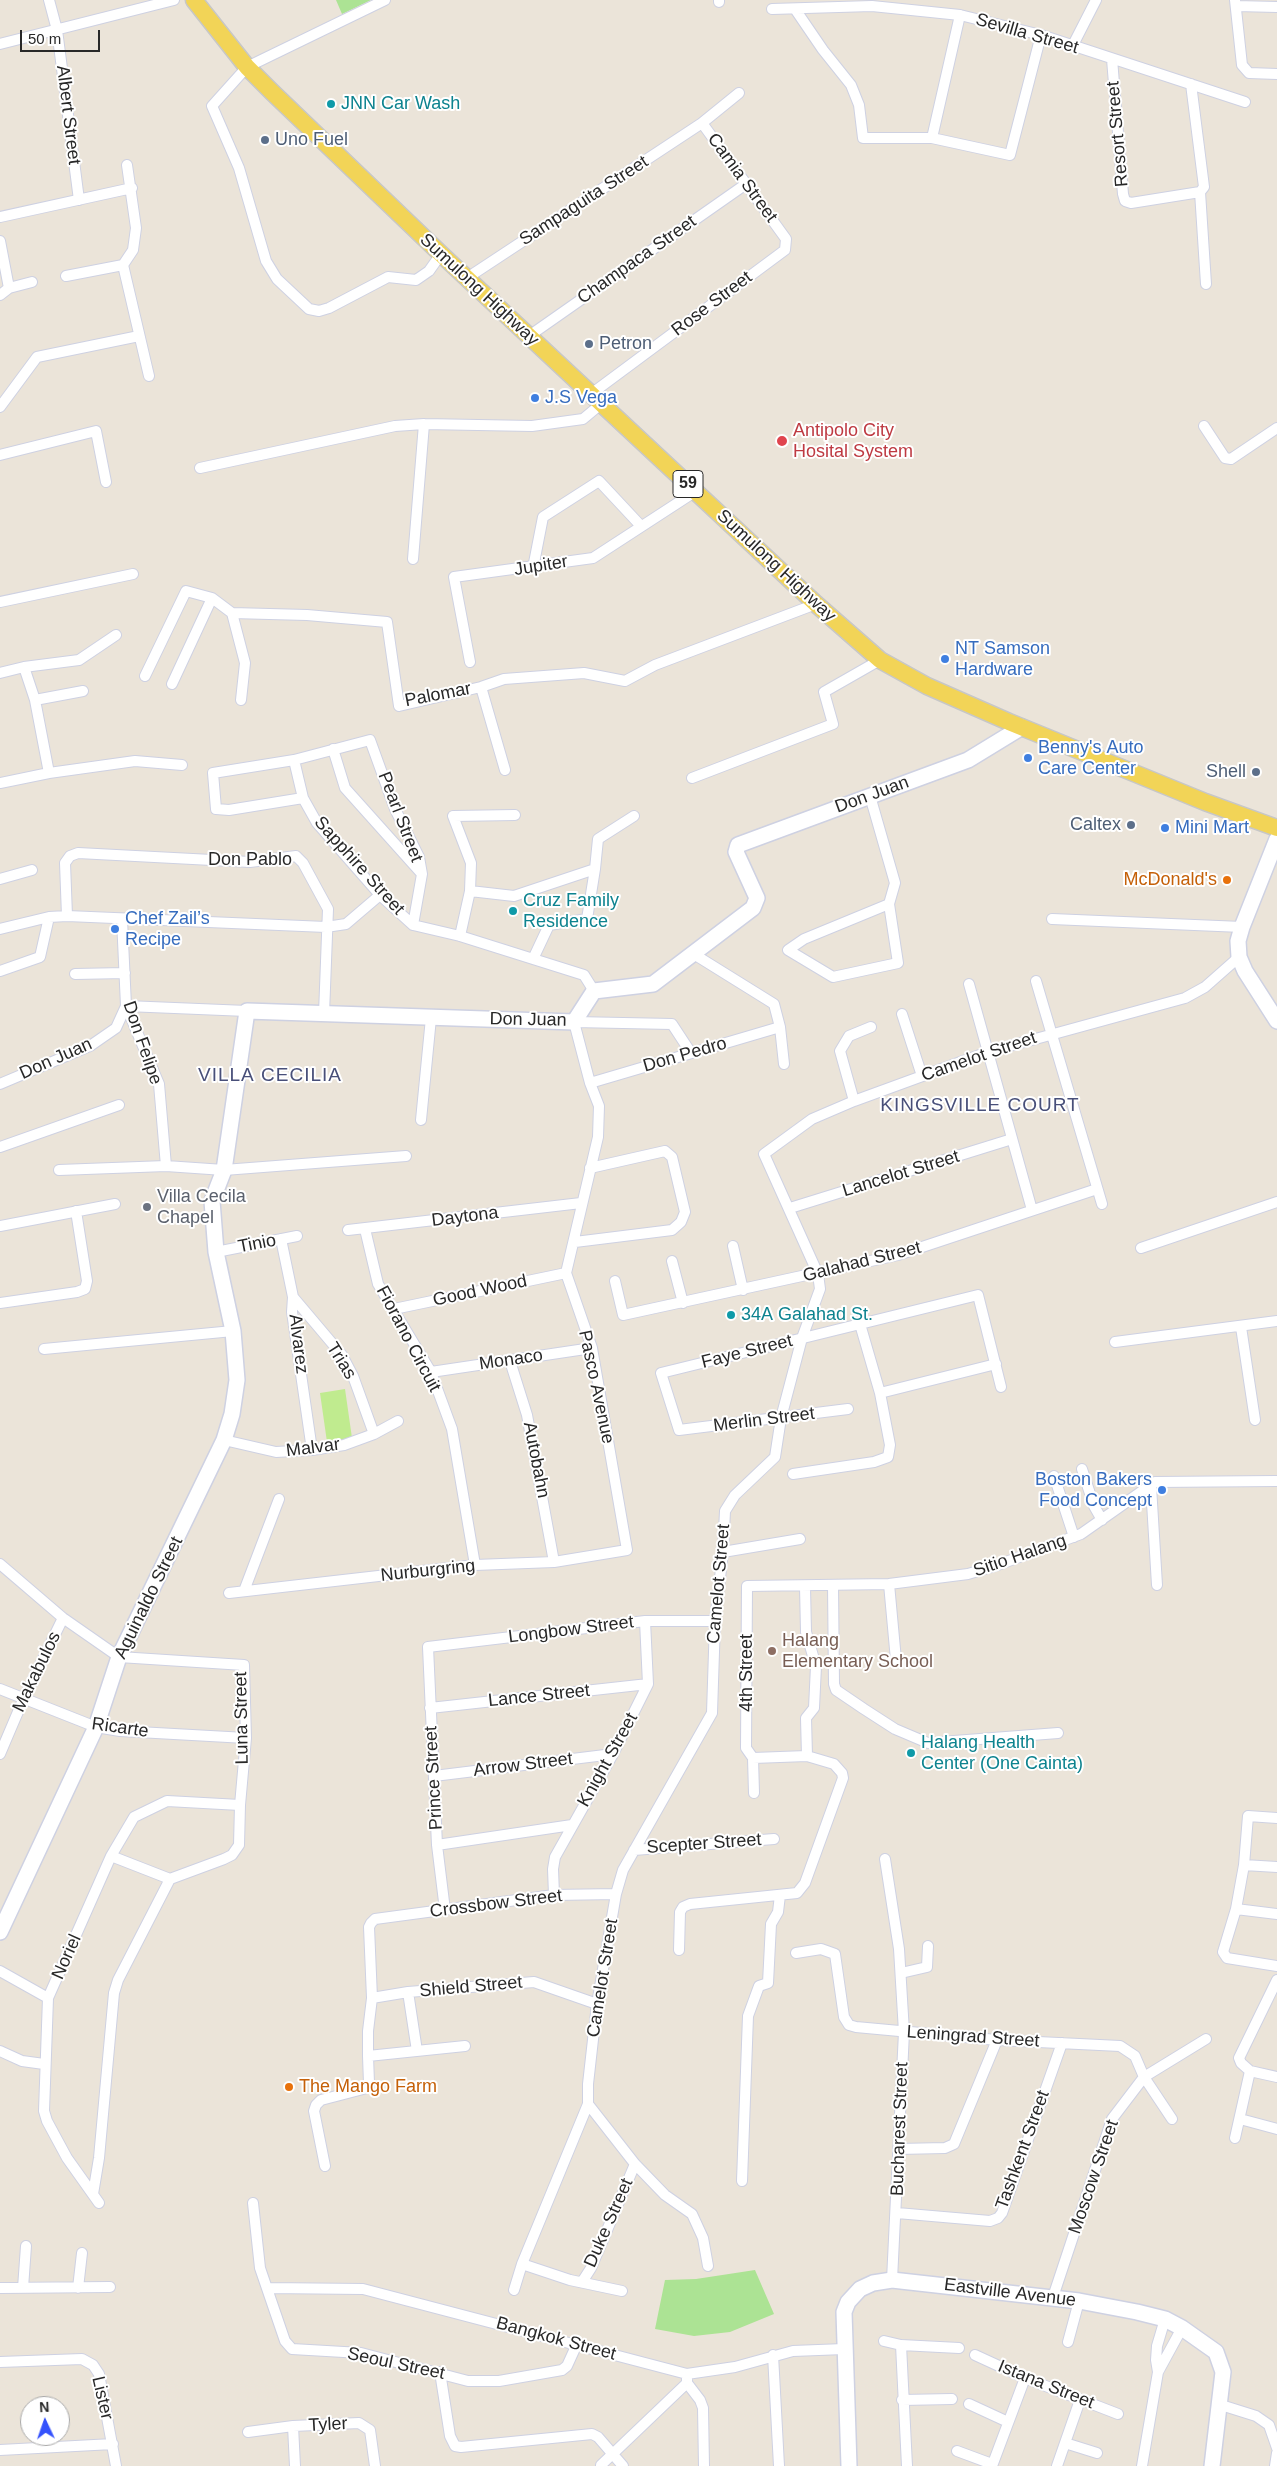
<!DOCTYPE html>
<html>
<head>
<meta charset="utf-8">
<style>
	body { margin:0 }
	#map { position:relative; width:1277px; height:2466px; overflow:hidden; background:#ebe4d9; font-family:Helvetica,sans-serif }
	canvas { display:block }
	.north { position:absolute; left:20px; top:2396px; width:50px; height:50px; box-sizing:border-box; background:#fff; border:1px solid #a9a9a9; border-radius:50%; rotate:357deg; font-size:14px; font-weight:700; line-height:20px; text-align:center; color:#282828 }
	.north::after { content:''; display:block; margin:auto; width:18px; height:22px; background:#3552fc; clip-path:polygon(50% 0,100% 100%,50% 72%,0 100%) }
	.scale { position:absolute; left:20px; top:30px; width:80px; height:22px; box-sizing:border-box; border:2px solid #282828; border-top:0; padding-left:6px; font-size:15px; line-height:18px; white-space:nowrap; color:#282828; -webkit-text-stroke:4px #fff; paint-order:stroke }
</style>
</head>
<body>
<div id="map">
<canvas width="1277" height="2466"></canvas>
<div class="north">N</div>
<div class="scale">50 m</div>
</div>
<script>
const ctx = document.querySelector('canvas').getContext('2d');
ctx.lineJoin = 'round';
function paint(path, color) { ctx.fillStyle = color; ctx.fill(path, 'evenodd'); }
const toPath = rows => new Path2D(rows.map(r => 'M' + r).join(''));
function stroke(path, color, width, dash) { ctx.strokeStyle = color; ctx.lineWidth = width; ctx.lineCap = dash ? 'butt' : 'round'; ctx.setLineDash(dash || []); ctx.stroke(path); }
function drawText(font, color, halo, rows, align = 'center') {
  ctx.font = font + ' Helvetica,sans-serif'; ctx.lineWidth = 4; ctx.setLineDash([]); ctx.textBaseline = 'middle'; ctx.strokeStyle = halo; ctx.fillStyle = color; for (const [text, x, y, turn = 0] of rows) {
    ctx.save(); ctx.translate(x, y); ctx.rotate((+turn || 0) * Math.PI / 180); ctx.textAlign = isNaN(turn) ? turn : align; if (halo) ctx.strokeText(text, 0, 0); ctx.fillText(text, 0, 0); ctx.restore();
  }
}
paint(toPath([
	[336,0,371,0,342,14],
	[755,2270,774,2314,730,2332,694,2336,655,2329,665,2280,696,2279]
]), '#ace394');
paint(toPath([
	[345,1389,352,1438,327,1442,320,1393]
]), '#c0eb8f');
const street = toPath([
	[49,0,57,30,79,200],
	[385,0,247,67,212,106,239,168,266,261,277,279,309,309,319,311,329,308,388,277,416,280,429,271,441,254],
	[1235,0,1242,65,1249,73,1277,74],
	[719,2,719,0],
	[1236,6,1277,7],
	[772,9,872,6,960,15,1041,35,1245,102],
	[795,9,823,50,851,85,859,105,863,138,932,138,1010,155,1041,35],
	[0,44,174,0],
	[1073,45,1096,0],
	[1112,59,1123,194,1125,201,1131,203,1200,192,1204,187,1191,84],
	[932,138,960,15],
	[127,165,136,228,133,250,123,265,149,376],
	[1200,192,1206,284],
	[0,217,132,188],
	[0,241,9,288],
	[66,276,123,265],
	[467,278,702,123],
	[0,295,9,288,32,282],
	[529,336,746,184],
	[591,394,785,250,786,239,702,123,739,93],
	[0,407,37,357,139,336],
	[1204,426,1225,458,1231,459,1277,428],
	[0,455,96,431,106,482],
	[200,468,395,426,424,424,532,426,583,419,601,404],
	[413,559,424,424],
	[533,568,543,517,599,481,641,526],
	[0,602,133,574],
	[232,613,245,663,241,700],
	[470,662,454,577,593,558,696,491],
	[24,667,35,700,49,773],
	[0,673,24,667,79,660,116,635],
	[145,676,186,591,212,598],
	[172,684,212,598,232,613,307,615,387,622,399,706,481,687,504,679,584,673,625,681,655,665,816,604],
	[481,687,505,770],
	[35,700,83,691],
	[333,749,345,788,422,874],
	[294,760,303,798,317,823,380,895,413,925,460,936,584,975,594,991],
	[692,778,833,724,824,692,880,660],
	[0,783,49,773,135,761,182,765],
	[870,796,895,883,889,904,804,939,788,950,833,977,898,963,889,904],
	[303,798,229,810,216,809,213,773,294,760,370,740,395,809,419,857,422,874,413,925],
	[0,879,32,870],
	[470,891,514,896,595,869],
	[67,916,65,863,70,856,78,853,250,862,296,856,303,863,328,909,324,1014],
	[122,919,126,1006,159,1084,166,1166],
	[1052,919,1242,927],
	[0,929,49,917,67,916,326,927,346,924,380,895],
	[460,936,470,891,471,863,453,816,515,815],
	[692,953,774,1004,780,1027,784,1064],
	[533,959,549,925,587,919,595,869,598,839,634,816],
	[0,971,40,957,49,917],
	[75,974,125,973],
	[1036,981,1102,1204],
	[969,984,1032,1210],
	[126,1006,247,1011],
	[902,1014,922,1076],
	[590,1083,780,1027],
	[0,1084,90,1046,116,1028,126,1006],
	[854,1101,840,1051,849,1036,871,1027],
	[421,1120,431,1018],
	[0,1147,119,1105],
	[59,1170,166,1166,224,1170,406,1156],
	[790,1208,1012,1139],
	[0,1226,115,1204],
	[365,1229,378,1284,431,1372,452,1429,475,1565],
	[348,1230,581,1203],
	[281,1239,293,1297,292,1312,312,1450],
	[575,1242,672,1230,681,1222,685,1212,672,1157,665,1151,590,1168],
	[733,1246,743,1290],
	[1141,1248,1277,1202],
	[216,1252,297,1236],
	[672,1261,683,1303],
	[615,1281,623,1315,898,1255,1097,1189],
	[293,1297,342,1355,353,1376,374,1434],
	[0,1303,77,1292,85,1289,87,1281,76,1211],
	[394,1309,566,1273],
	[1241,1327,1255,1420],
	[1115,1342,1277,1321],
	[44,1349,233,1331],
	[510,1361,527,1415,554,1562],
	[431,1372,592,1348],
	[880,1393,996,1364],
	[848,1409,679,1430,661,1373,978,1295,1001,1387],
	[224,1440,276,1452,312,1450,344,1445,374,1434,398,1421],
	[1082,1469,1094,1506,1102,1520],
	[793,1474,874,1462,888,1457,890,1445,880,1393,860,1324],
	[1054,1476,1074,1537],
	[1151,1486,1157,1585],
	[723,1552,800,1539],
	[0,1564,63,1618,119,1657,244,1665,246,1738,240,1805,239,1845,232,1855,224,1859,170,1879],
	[889,1584,896,1660],
	[833,1585,834,1684,836,1690,864,1709,895,1729,928,1743,1058,1733],
	[805,1587,806,1632,816,1666,814,1708,806,1718,807,1756],
	[244,1591,279,1499],
	[229,1593,475,1565,554,1562,627,1550,592,1348,566,1273,598,1137,599,1106,590,1083,574,1022,672,1024,691,1053],
	[0,1689,96,1727,120,1731,246,1738],
	[430,1708,648,1684],
	[0,1754,23,1700,63,1618],
	[753,1758,746,1748,747,1586,889,1584,968,1574,998,1565,1081,1534,1155,1482,1277,1481],
	[753,1758,754,1793],
	[434,1776,613,1754],
	[1277,1818,1248,1816,1244,1865,1236,1909,1223,1952,1227,1958,1277,1966],
	[437,1845,572,1825],
	[634,1850,774,1839],
	[111,1856,170,1879],
	[885,1859,899,1949,904,2032,892,2280],
	[1244,1865,1277,1867],
	[554,1895,553,1869,555,1857,613,1754,648,1684,645,1621],
	[1236,1909,1277,1914],
	[445,1910,437,1845,428,1647,645,1621,715,1621],
	[679,1950,680,1912,683,1907,690,1904,797,1893,805,1883,843,1778,842,1773,834,1764,807,1756,753,1758],
	[796,1953,821,1949,835,1954,844,2017,849,2025,856,2027,997,2040,1120,2046,1135,2056,1144,2077,1172,2119],
	[0,1971,48,1998],
	[901,1973,927,1967,928,1946],
	[1277,1980,1239,2058,1241,2063,1250,2071,1277,2077],
	[408,1992,417,2051],
	[372,1998,408,1992,534,1982,597,2004],
	[465,2046,368,2056,368,2031,372,1998,369,1927,371,1923,375,1919,554,1895,616,1894],
	[0,2051,22,2061,44,2064],
	[588,2104,635,2164,665,2195,692,2214,703,2238,708,2266],
	[1240,2119,1277,2129],
	[1235,2138,1250,2071],
	[898,2149,945,2148,954,2144,997,2040],
	[325,2166,314,2111,316,2105,321,2100,367,2088,369,2083,368,2056],
	[742,2181,748,2016,759,1986,768,1983,771,1924,778,1912,780,1895],
	[93,2194,99,2158,114,1993,118,1980,170,1879],
	[99,2203,67,2158,47,2121,44,2111,48,1998,111,1856,134,1817,167,1801,240,1805],
	[253,2203,260,2268,285,2341,292,2349,361,2353,468,2381,499,2381,562,2370,567,2366,577,2344],
	[897,2213,990,2221,998,2218,1002,2213,1062,2043],
	[522,2264,570,2280,622,2291],
	[582,2282,591,2268,635,2164],
	[0,2288,110,2287],
	[23,2288,26,2246],
	[78,2288,82,2253],
	[267,2288,363,2289,687,2374,735,2367,793,2351,844,2349],
	[514,2290,522,2264,588,2104,588,2084,597,2004,616,1894,623,1870,712,1713,715,1621,723,1552,725,1511,735,1495,775,1457,781,1418,802,1338,820,1289,818,1274,764,1154,812,1119,854,1101,988,1052,1185,998,1205,987,1239,957],
	[1053,2297,1112,2119,1144,2077,1206,2039],
	[884,2341,901,2345,959,2348],
	[1068,2342,1079,2301],
	[901,2345,907,2466],
	[773,2355,779,2466],
	[975,2355,1025,2378,1118,2414],
	[0,2362,82,2359,93,2365,99,2374,116,2466],
	[440,2372,450,2436,455,2446,461,2447,592,2434,598,2437,623,2466],
	[1158,2372,1182,2328],
	[687,2377,687,2383,700,2400,703,2408,704,2466],
	[902,2400,952,2399],
	[969,2404,1008,2422],
	[1221,2405,1256,2416,1269,2425,1277,2448],
	[293,2426,295,2466],
	[248,2432,293,2426,359,2423,370,2430,375,2466],
	[1065,2443,1097,2453],
	[0,2450,113,2444],
	[957,2451,992,2464],
	[601,2465,687,2383],
	[992,2466,1025,2378],
	[1057,2466,1080,2400],
	[1142,2466,1158,2372,1156,2360,1157,2346,1165,2319],
	[1275,2466,1277,2453]
]);
const secondary = toPath([
	[1277,839,1242,927,1238,941,1239,957,1245,971,1277,1021],
	[0,1932,96,1727,119,1657,224,1440,232,1414,237,1380,233,1331,216,1252,212,1201,224,1170,247,1011,574,1022,594,991,653,984,753,908,757,898,736,852,738,845,968,760,1022,727],
	[849,2466,844,2312,848,2302,860,2289,873,2283,892,2280,1079,2301,1137,2312,1165,2319,1182,2328,1216,2352,1223,2372,1212,2466]
]);
const primary = toPath([
	[194,0,247,67,272,92,441,254,816,604,880,660,927,686,1009,722,1205,802,1277,828]
]);
stroke(street, '#ced1e2', 12);
stroke(secondary, '#ced1e2', 18);
stroke(primary, '#c7c7c7', 19);
stroke(street, '#fff', 10);
stroke(secondary, '#fff', 15);
stroke(primary, '#f2d457', 16);
for (const [x, y, r, color] of [
	[331,104,5,"#0f9aa8"],
	[265,140,5,"#5c6f8a"],
	[589,344,5,"#5c6f8a"],
	[535,398,5,"#3f7fe0"],
	[782,441,6,"#e0444e"],
	[945,659,5,"#3f7fe0"],
	[1028,758,5,"#3f7fe0"],
	[1256,772,5,"#5c6f8a"],
	[1131,825,5,"#5c6f8a"],
	[1165,828,5,"#3f7fe0"],
	[1227,880,5,"#e8710a"],
	[513,911,5,"#0f9aa8"],
	[115,929,5,"#3f7fe0"],
	[147,1207,5,"#6b7280"],
	[731,1315,5,"#0f9aa8"],
	[1162,1490,5,"#3f7fe0"],
	[772,1651,5,"#8d6e63"],
	[911,1753,5,"#0f9aa8"],
	[289,2087,5,"#e8710a"]
]) { const dot = new Path2D(); dot.arc(x, y, r, 0, 2 * Math.PI); ctx.fillStyle = color; ctx.fill(dot); stroke(dot, '#fff', 2); }
for (const [x, y, w] of [
	[688,484,30]
]) { const box = new Path2D(); box.roundRect(x - w / 2, y - 13.5, w, 27, 4); ctx.fillStyle = '#fff'; ctx.fill(box); stroke(box, '#282828', 1); }
drawText('bold 16px', '#282828', null, [
	["59",688,484]
]);
drawText('18px', '#282828', '#fff', [
	["Sevilla Street",1027,34,16],
	["Albert Street",68,115,83],
	["Resort Street",1118,134,-95],
	["Camia Street",742,178,54],
	["Sampaguita Street",584,201,-33],
	["Champaca Street",637,260,-35],
	["Sumulong Highway",479,290,43],
	["Rose Street",712,304,-37],
	["Jupiter",541,566,-9],
	["Sumulong Highway",776,566,43],
	["Palomar",438,695,-11],
	["Don Juan",872,795,-20],
	["Pearl Street",400,817,69],
	["Don Pablo",250,860],
	["Sapphire Street",359,866,48],
	["Don Juan",528,1020,1],
	["Don Felipe",142,1043,71],
	["Don Pedro",685,1055,-16],
	["Camelot Street",979,1057,-19],
	["Don Juan",56,1059,-24],
	["Lancelot Street",901,1174,-17],
	["Daytona",465,1217,-7],
	["Tinio",257,1244,-11],
	["Galahad Street",862,1262,-14],
	["Good Wood",480,1291,-12],
	["Fiorano Circuit",408,1339,62],
	["Alvarez",298,1344,83],
	["Faye Street",747,1352,-14],
	["Monaco",511,1360,-8],
	["Trias",341,1361,58],
	["Pasco Avenue",596,1387,78],
	["Merlin Street",764,1420,-7],
	["Malvar",313,1448,-7],
	["Autobahn",536,1460,79],
	["Sitio Halang",1020,1556,-19],
	["Nurburgring",428,1571,-6],
	["Camelot Street",719,1584,-85],
	["Aguinaldo Street",149,1598,-64],
	["Longbow Street",571,1630,-7],
	["Makabulos",37,1672,-64],
	["4th Street",747,1673,-90],
	["Lance Street",539,1696,-6],
	["Luna Street",242,1718,-91],
	["Ricarte",120,1728,8],
	["Knight Street",608,1760,-61],
	["Arrow Street",523,1765,-7],
	["Prince Street",434,1778,-93],
	["Scepter Street",704,1844,-4],
	["Crossbow Street",496,1904,-7],
	["Noriel",67,1957,-66],
	["Camelot Street",603,1978,-81],
	["Shield Street",471,1987,-5],
	["Leningrad Street",973,2037,4],
	["Bucharest Street",900,2129,-88],
	["Tashkent Street",1023,2150,-70],
	["Moscow Street",1094,2177,-71],
	["Duke Street",609,2223,-66],
	["Eastville Avenue",1010,2293,7],
	["Bangkok Street",556,2339,15],
	["Seoul Street",396,2364,12],
	["Istana Street",1046,2385,22],
	["Lister",102,2398,77],
	["Tyler",328,2425,-3]
]);
drawText('18px', '#0d838f', '#fff', [
	["JNN Car Wash",341,104],
	["Cruz Family",523,901],
	["Residence",523,922],
	["34A Galahad St.",741,1315],
	["Halang Health",921,1743],
	["Center (One Cainta)",921,1764]
], 'left');
drawText('18px', '#4e5e75', '#fff', [
	["Uno Fuel",275,140],
	["Petron",599,344],
	["Shell",1246,772,"right"],
	["Caltex",1121,825,"right"]
], 'left');
drawText('18px', '#366cbe', '#fff', [
	["J.S Vega",545,398],
	["NT Samson",955,649],
	["Hardware",955,670],
	["Benny's Auto",1038,748],
	["Care Center",1038,769],
	["Mini Mart",1175,828],
	["Chef Zail’s",125,919],
	["Recipe",125,940],
	["Boston Bakers",1152,1480,"right"],
	["Food Concept",1152,1501,"right"]
], 'left');
drawText('18px', '#be3a42', '#fff', [
	["Antipolo City",793,431],
	["Hosital System",793,452]
], 'left');
drawText('18px', '#c56008', '#fff', [
	["McDonald's",1217,880],
	["The Mango Farm",299,2087,"left"]
], 'right');
drawText('18px', '#5b616d', '#fff', [
	["Villa Cecila",157,1197],
	["Chapel",157,1218]
], 'left');
drawText('18px', '#785e54', '#fff', [
	["Halang",782,1641],
	["Elementary School",782,1662]
], 'left');
ctx.letterSpacing = '1px';
drawText('19px', '#484f79', '#fff', [
	["VILLA CECILIA",270,1076],
	["KINGSVILLE COURT",980,1106]
]);
ctx.letterSpacing = '0px';
</script>
</body>
</html>
